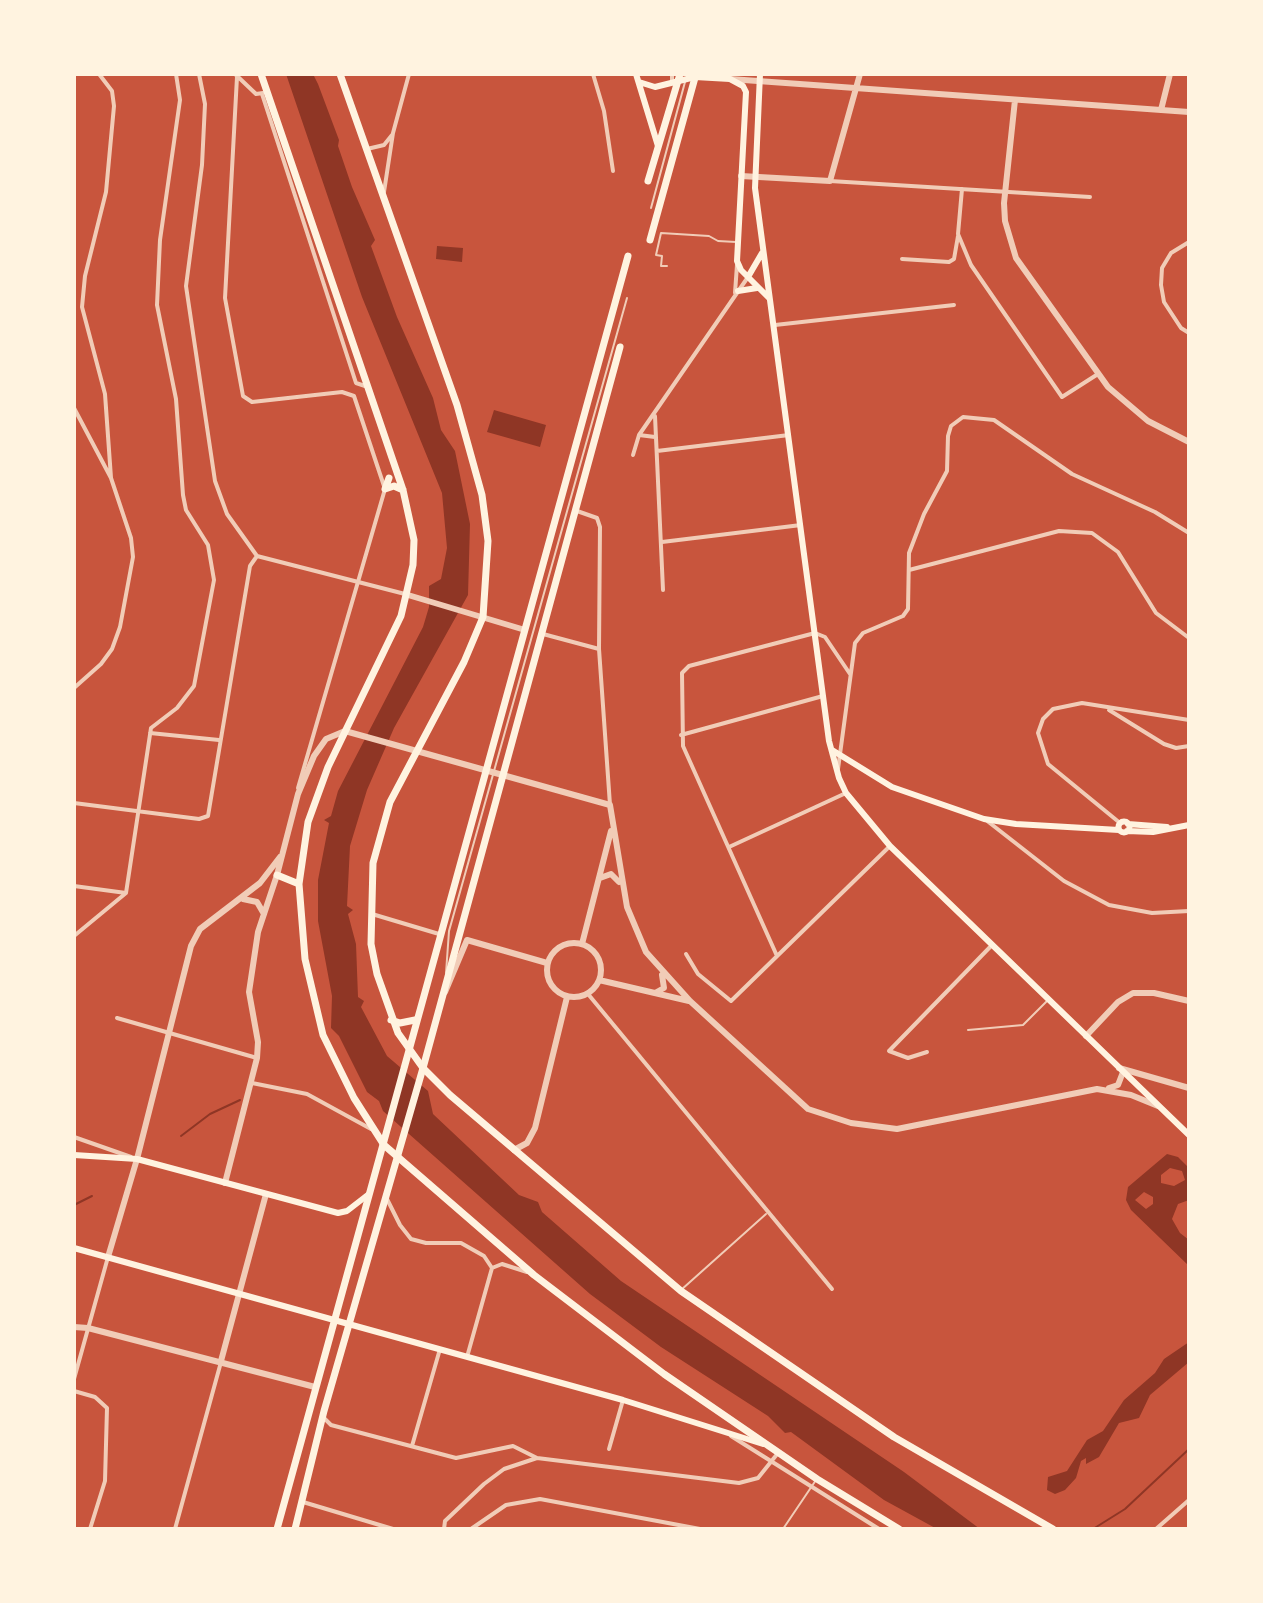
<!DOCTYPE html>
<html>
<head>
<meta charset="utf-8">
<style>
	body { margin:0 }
	#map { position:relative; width:1263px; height:1603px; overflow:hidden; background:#c8553d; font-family:Poppins,sans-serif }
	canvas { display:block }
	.frame { position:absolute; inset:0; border:76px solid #fff3e0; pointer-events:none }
</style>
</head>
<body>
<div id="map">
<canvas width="1263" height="1603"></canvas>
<div class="frame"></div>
</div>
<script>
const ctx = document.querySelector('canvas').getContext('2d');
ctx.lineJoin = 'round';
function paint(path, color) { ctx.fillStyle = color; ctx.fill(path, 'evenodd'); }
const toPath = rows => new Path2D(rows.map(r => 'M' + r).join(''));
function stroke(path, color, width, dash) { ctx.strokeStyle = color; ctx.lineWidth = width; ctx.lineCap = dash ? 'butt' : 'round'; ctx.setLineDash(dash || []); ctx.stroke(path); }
paint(toPath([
	[286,74,313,74,318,84,339,140,338,146,352,187,375,240,371,246,397,317,433,398,441,430,455,451,470,524,468,595,394,728,367,790,350,846,347,906,353,910,348,914,356,944,358,997,364,1001,361,1007,387,1056,428,1091,433,1114,519,1195,538,1202,542,1212,621,1281,904,1472,980,1529,937,1529,884,1500,791,1432,785,1433,768,1416,661,1347,590,1294,383,1111,379,1101,367,1092,339,1036,331,1028,332,996,318,921,318,880,329,823,324,820,331,816,338,791,423,627,429,607,429,586,441,579,447,548,442,493,362,297],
	[437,246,463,248,462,262,436,259],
	[494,410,546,425,540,447,487,432],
	[1167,1154,1178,1157,1189,1168,1189,1200,1178,1204,1172,1219,1180,1233,1189,1240,1189,1266,1131,1210,1126,1200,1128,1187],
	[1170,1168,1182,1171,1185,1180,1174,1186,1161,1183,1161,1175],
	[1144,1192,1153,1197,1153,1204,1146,1209,1135,1200],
	[1189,1342,1189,1362,1150,1395,1139,1418,1119,1423,1099,1457,1086,1464,1086,1458,1081,1461,1076,1478,1065,1490,1055,1494,1047,1490,1048,1477,1067,1471,1087,1440,1103,1431,1124,1400,1155,1373,1164,1359]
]), '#8f3625');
stroke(toPath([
	[181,1136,210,1114,240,1100],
	[74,1205,92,1196],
	[1093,1529,1125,1509,1189,1449]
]), '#8f3625', 2);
stroke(toPath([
	[651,208,685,82],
	[667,266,661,266,662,256,656,255,661,233,709,236,718,241,736,242],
	[446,973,449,931,627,298],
	[968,1030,1023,1025,1048,1000],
	[681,1290,766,1214],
	[783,1529,816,1480]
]), '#f1ccb7', 2);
stroke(toPath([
	[99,74,112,91,114,106,106,192,85,276,82,307,105,394,111,478],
	[199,74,205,104,202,165,186,286,215,481,227,514,257,556],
	[235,74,256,94,263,93],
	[558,74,568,74],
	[593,74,604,111,613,171],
	[237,77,225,298,243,396,252,402,342,392,354,396,385,489,298,788],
	[672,83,672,74],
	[262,94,356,383,365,386],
	[367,149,384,145,392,135],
	[830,181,1090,197],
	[962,189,958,234,971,265,1062,397,1098,374],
	[384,192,393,133,409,74],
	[1189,242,1171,253,1162,268,1161,285,1164,302,1181,328,1189,333],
	[902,259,949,262,954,259,958,236],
	[735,293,737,265],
	[775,325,954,305],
	[74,408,111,478,131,538,133,557,120,627,112,649,101,664,74,688],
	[655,416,663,590],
	[639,435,655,437],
	[657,451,789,435],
	[633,455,639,435,748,277],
	[577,511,597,518,600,527,599,649,610,805],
	[662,542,801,525],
	[257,556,405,594],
	[909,570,1059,531,1092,533,1118,552,1156,613,1189,638],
	[543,634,599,649],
	[1109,710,1164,744,1176,748,1189,746],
	[150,733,219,740],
	[681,735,823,696],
	[838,769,855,643,863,633,903,616,908,609,909,553,924,514,947,471,948,436,951,426,963,417,994,420,1072,474,1155,512,1189,533],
	[74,803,199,819,208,816,250,566,257,556],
	[986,820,1064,881,1109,905,1152,913,1189,911],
	[1120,823,1048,764,1038,733,1043,719,1053,709,1082,703,1189,720],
	[729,847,846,793],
	[74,886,126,893],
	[126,893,151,728,177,708,194,686,214,580,208,545,186,510,183,495,176,399,157,305,160,240,180,100,176,74],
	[372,914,439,934],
	[74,936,126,893],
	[686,954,698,974,731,1001,890,846],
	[777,956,683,746,682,673,689,666,815,633,825,637,850,674],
	[588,994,832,1289],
	[117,1018,257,1058],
	[927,1052,908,1058,889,1051,992,945],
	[252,1083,307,1094,371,1129],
	[74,1137,131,1157],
	[386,1197,400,1225,411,1239,426,1243,461,1243,484,1256,492,1268],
	[492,1268,502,1264,527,1272],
	[467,1357,492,1268],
	[74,1379,108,1257],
	[74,1391,95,1397,107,1408,105,1481,90,1529],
	[324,1418,331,1425,456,1458,513,1446,537,1458],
	[731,1436,879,1529],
	[412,1446,440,1349],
	[609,1449,623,1400],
	[303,1502,393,1529],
	[175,1529,221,1362],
	[444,1529,445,1521,484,1484,504,1469,537,1458,739,1483,758,1478,778,1453],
	[471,1529,506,1505,540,1499,700,1529],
	[1156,1529,1189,1500]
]), '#f1ccb7', 4);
stroke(toPath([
	[730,79,1189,112],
	[1015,100,1004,203,1005,221,1016,258,1108,387,1148,421,1189,442],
	[1161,110,1170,74],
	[741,176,830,181,860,74],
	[408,595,525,630],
	[600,878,611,874,619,882],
	[243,899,257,902,264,914],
	'547 970a27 27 0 1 1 54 0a27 27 0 1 1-54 0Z',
	[582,944,611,831],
	[599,980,689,1001],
	[445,992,467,940,547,963],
	[655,993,664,988,662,975],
	[1086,1036,1118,1002,1133,993,1154,993,1189,1001],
	[1119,1068,1189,1088],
	[1109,1088,1118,1085,1123,1072],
	[514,1150,527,1143,535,1128,567,997],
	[225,1183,257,1058,258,1042,249,992,258,932,277,875,298,794,314,756,326,739,345,731,610,805,627,907,646,952,690,1001,808,1109,851,1123,897,1129,1097,1089,1131,1095,1158,1106],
	[108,1257,137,1159,191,946,200,929,260,883,280,857],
	[74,1327,88,1328,315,1387],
	[221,1361,266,1194]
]), '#f1ccb7', 6);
stroke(toPath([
	[636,74,658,146],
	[760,74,755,188,829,741,839,778,846,793,890,846,1189,1135],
	[639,82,655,87,695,77,730,79,743,86,746,92,737,261,741,270,769,298],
	[748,277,762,253],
	[738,291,757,288],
	[832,750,892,787,984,819,1016,824,1119,830],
	'1118.5 827a5.5 5.5 0 1 1 11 0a5.5 5.5 0 1 1-11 0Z',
	[1128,824,1167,827],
	[1127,831,1153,832,1189,825],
	[74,1155,137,1159,338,1213,347,1211,369,1194],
	[74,1248,623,1400,763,1444]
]), '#fff3e0', 6);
stroke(toPath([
	[648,181,680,74],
	[650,240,696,74],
	[277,1529,628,256],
	[295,1529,324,1411,423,1068,620,347]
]), '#fff3e0', 7);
stroke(toPath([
	[261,74,403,490,414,540,413,565,401,616,328,767,308,822,299,884,305,959,323,1035,354,1098,384,1145,534,1275,664,1374,817,1479,899,1529],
	[340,74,457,405,482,495,488,541,483,617,464,662,390,802,373,863,371,944,377,974,398,1033,423,1068,450,1095,681,1291,894,1437,1053,1529],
	[389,478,385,489,394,486,403,490],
	[277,875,299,884],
	[391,1020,400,1023,415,1020]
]), '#fff3e0', 7);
</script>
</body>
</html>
